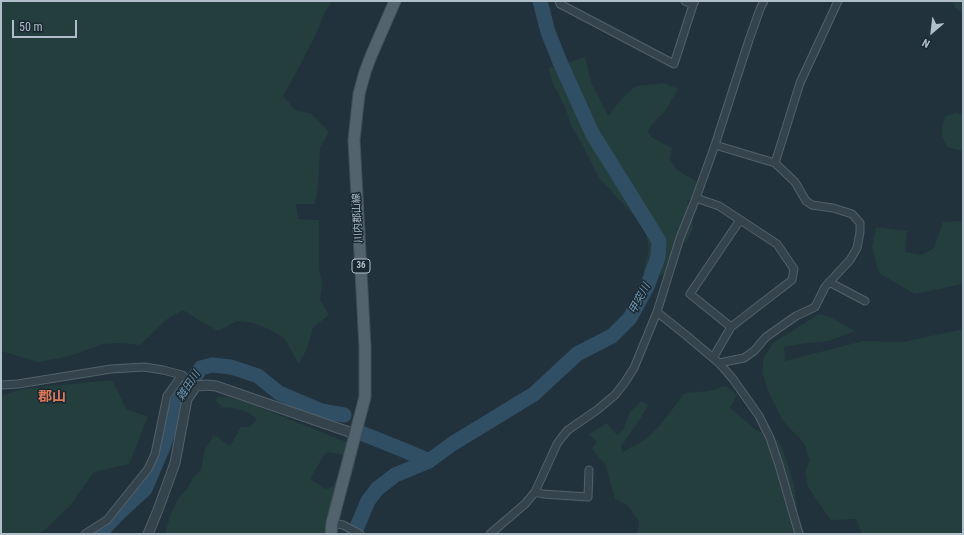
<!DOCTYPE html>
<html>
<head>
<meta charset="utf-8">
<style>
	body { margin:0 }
	#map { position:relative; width:964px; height:535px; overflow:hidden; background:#21323d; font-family:"Roboto Condensed",sans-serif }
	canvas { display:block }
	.frame { position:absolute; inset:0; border:2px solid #b0bec9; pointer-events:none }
	.north { position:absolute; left:912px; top:12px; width:40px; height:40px; -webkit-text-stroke:3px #1a2832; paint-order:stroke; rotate:208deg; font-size:11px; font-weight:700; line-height:16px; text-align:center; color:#b0bec9 }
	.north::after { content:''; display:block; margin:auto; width:14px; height:18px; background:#b0bec9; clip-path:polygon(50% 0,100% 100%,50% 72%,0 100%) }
	.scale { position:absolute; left:12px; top:20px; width:65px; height:18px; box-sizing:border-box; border:2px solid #b0bec9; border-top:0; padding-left:5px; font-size:12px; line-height:14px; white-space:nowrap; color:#b0bec9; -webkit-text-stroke:3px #1a2832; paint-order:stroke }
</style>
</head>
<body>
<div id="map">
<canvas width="964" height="535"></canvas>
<div class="frame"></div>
<div class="north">N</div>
<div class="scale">50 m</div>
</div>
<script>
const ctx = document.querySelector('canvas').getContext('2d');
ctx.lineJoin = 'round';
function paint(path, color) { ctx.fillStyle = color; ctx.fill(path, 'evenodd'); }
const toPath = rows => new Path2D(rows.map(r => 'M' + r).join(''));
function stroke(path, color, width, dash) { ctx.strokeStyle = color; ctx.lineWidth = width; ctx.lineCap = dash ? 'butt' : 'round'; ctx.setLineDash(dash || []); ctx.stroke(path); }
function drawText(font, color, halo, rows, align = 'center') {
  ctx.font = font + ' "Roboto Condensed","Noto Sans JP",sans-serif'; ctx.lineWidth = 3; ctx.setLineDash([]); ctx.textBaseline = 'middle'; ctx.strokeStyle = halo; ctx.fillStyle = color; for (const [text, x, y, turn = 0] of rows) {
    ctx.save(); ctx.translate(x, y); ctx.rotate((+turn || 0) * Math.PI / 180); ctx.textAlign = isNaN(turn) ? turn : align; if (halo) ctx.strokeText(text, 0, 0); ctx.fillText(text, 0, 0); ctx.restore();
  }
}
paint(toPath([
	[1,1,332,1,325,12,316,34,297,71,283,96,296,111,310,113,329,132,320,148,318,186,315,204,296,204,298,219,319,220,319,268,322,285,320,300,329,315,313,327,307,349,299,364,284,338,269,329,253,323,237,321,218,331,200,321,183,310,166,320,140,345,120,343,103,344,70,356,38,362,1,351],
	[951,1,963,1,963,14,955,7],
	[585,57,591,82,608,116,623,97,636,86,664,83,678,89,666,110,654,122,648,131,651,137,672,148,670,159,677,170,694,180,704,191,687,201,692,215,693,228,687,240,676,252,663,275,643,274,649,249,646,234,637,219,599,178,584,148,572,127,565,107,553,84,549,68],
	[956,113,963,115,963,151,947,147,941,134,945,116],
	[963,221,963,284,915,294,879,273,872,247,876,227,907,231,905,252,922,255,934,248,943,222],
	[819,314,830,317,856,331,828,341,800,344,784,347,785,361,863,341,903,342,963,329,963,534,862,534,856,519,831,520,818,502,808,487,805,472,810,460,804,443,783,421,769,393,762,372,764,357,774,342],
	[112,380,121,398,126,409,148,417,129,464,94,472,70,506,46,529,37,534,1,534,1,396,22,389],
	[726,386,737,395,730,408,756,430,778,440,786,458,795,490,797,511,805,534,637,534,638,530,639,521,627,505,615,499,611,484,605,464,592,449,597,442,589,434,607,423,617,435,623,430,630,412,641,401,648,405,637,424,621,446,623,452,646,439,660,425,685,393,709,391],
	[217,396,231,398,252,404,346,442,355,449,355,457,326,452,310,479,325,489,332,487,337,478,345,459,356,463,341,509,337,534,165,534,171,513,178,499,186,490,193,478,201,470,205,449,214,435,230,446,241,427,250,427,257,419,245,411,233,408,222,407,216,401]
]), '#233e3d');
stroke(toPath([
	[361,433,406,451,429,461],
	[99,534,118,514,145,489,163,447,179,400,201,368,212,365,231,367,258,376,279,393,321,411,344,415],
	[354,534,368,501,377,489,395,475,429,461,452,444,534,394,577,354,612,336,630,318,647,287,658,257,659,241,592,133,560,62,548,32,540,1]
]), '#314f64', 15);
const minor = toPath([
	[559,1,560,4,674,64,693,5],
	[685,1,693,5,695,1],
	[715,145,775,163,795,182,806,201,812,205,833,208,852,214,860,223,860,232,857,248,850,260,825,287,815,307,796,316,766,337,754,351,744,358,719,363],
	[775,163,800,83,838,1],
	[696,198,719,206,777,244,794,269,792,280,731,327,713,358],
	[829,282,865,301],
	[657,312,687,336,719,363,733,379,759,416,770,438,779,465,799,534],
	[731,327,690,294,740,220],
	[1,385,18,384,111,369,144,367,163,370,182,375,196,386],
	[535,492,543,494,588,497,589,470],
	[332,523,343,525,360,534],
	[85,534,107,520,148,469,155,454,167,396,182,375],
	[490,534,525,504,535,492,557,444,562,437,568,430,597,410,615,395,625,382,634,368,657,312,680,238,696,198,715,145,749,40,760,9,764,1]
]);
const tertiary = toPath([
	[148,534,158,510,175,463,187,399,196,386,206,385,216,386,355,434]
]);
const primary = toPath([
	[331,534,332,523,365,397,365,347,354,140,359,94,365,72,371,56,395,1]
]);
stroke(minor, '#53616b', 9);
stroke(tertiary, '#53616b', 11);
stroke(primary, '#414f59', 13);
stroke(minor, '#35434d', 7);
stroke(tertiary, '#35434d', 9);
stroke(primary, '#52636e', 11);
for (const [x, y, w] of [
	[361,266,18]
]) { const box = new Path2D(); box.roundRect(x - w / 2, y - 7, w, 14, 3); ctx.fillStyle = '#1a2832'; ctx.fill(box); stroke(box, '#b0bec9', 1); }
drawText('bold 9px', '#b0bec9', null, [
	["36",361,266]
]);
drawText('10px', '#b0bec9', '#1a2832', [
	["川内郡山線",358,218,-93]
]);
drawText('italic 11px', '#6e96af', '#1a2832', [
	["甲突川",640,299,-62],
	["雑田川",189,386,-57]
]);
drawText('bold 14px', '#dd7957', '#1a2832', [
	["郡山",52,397]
]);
</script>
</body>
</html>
